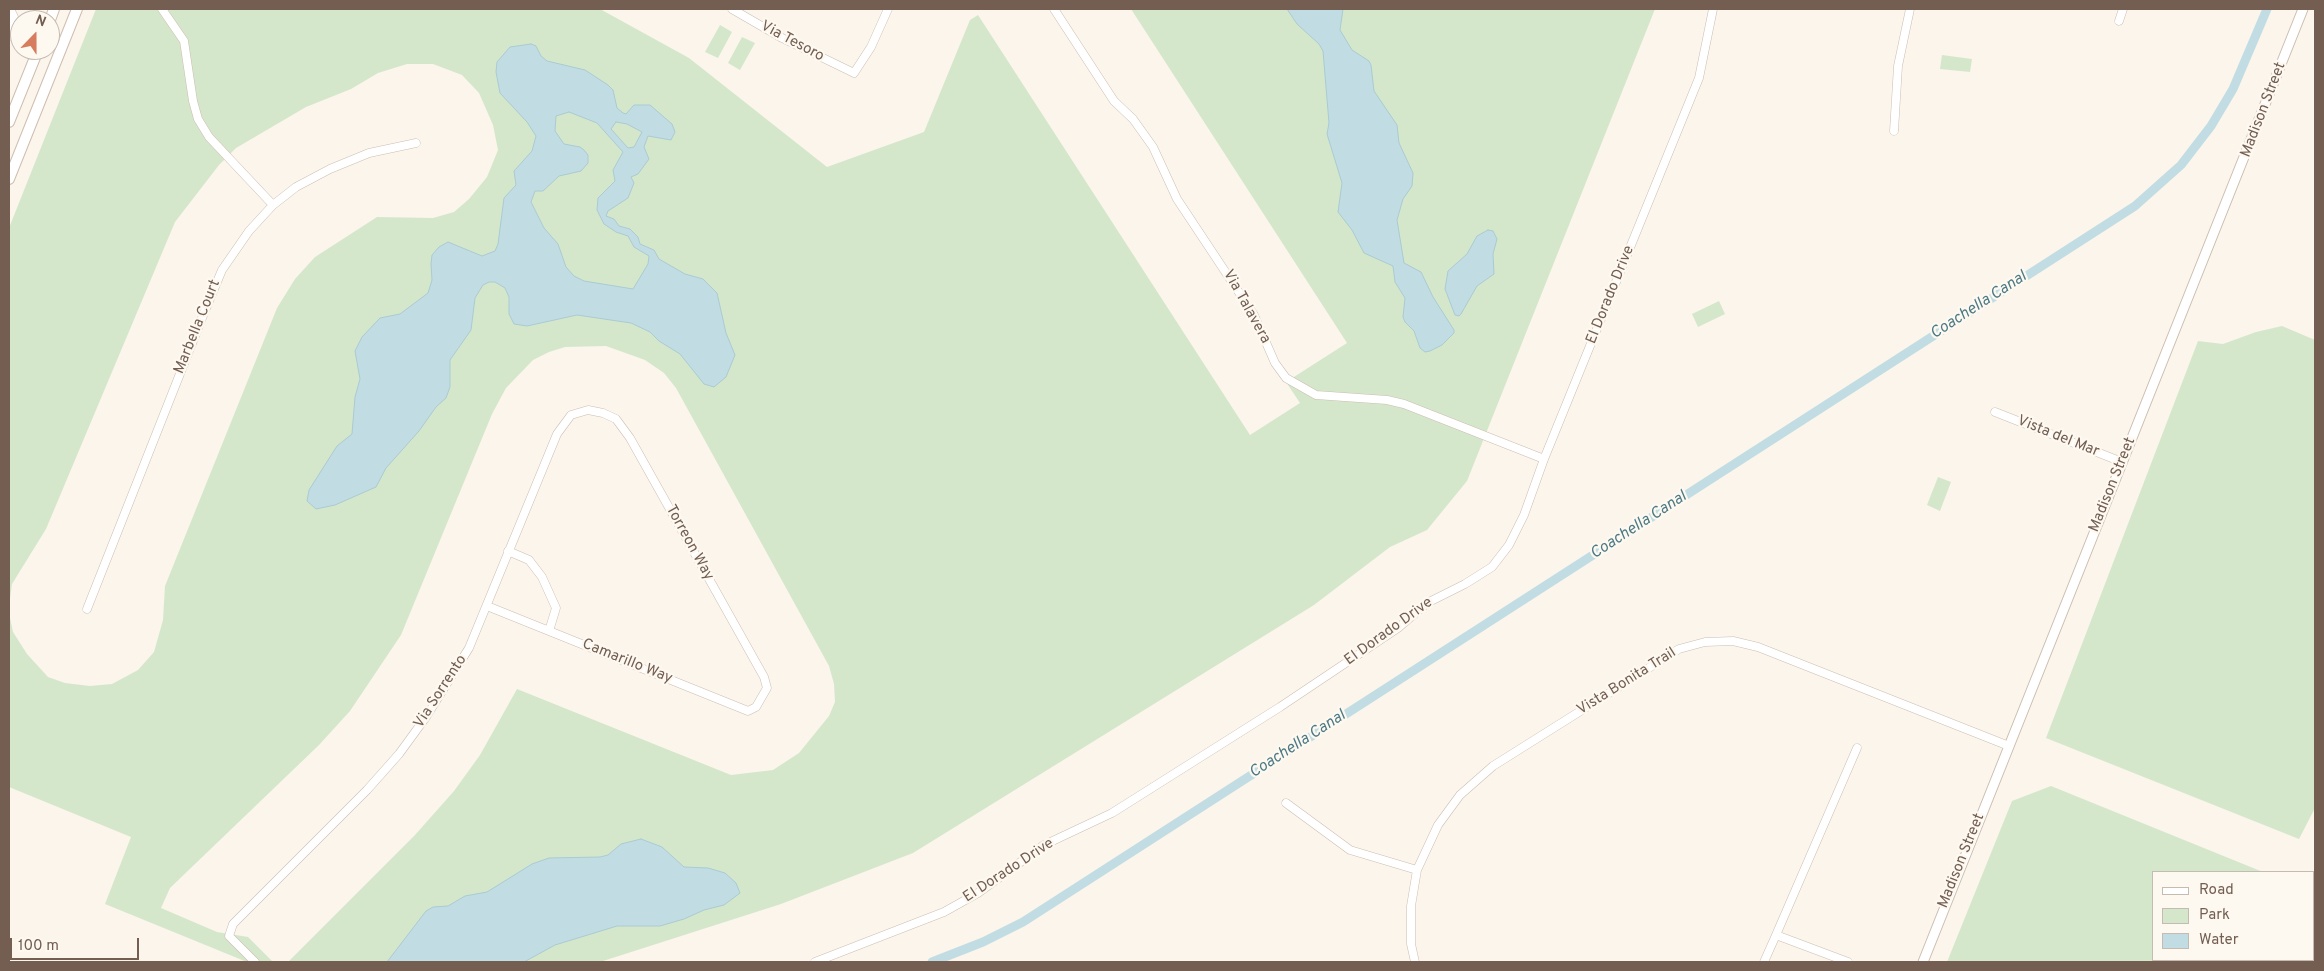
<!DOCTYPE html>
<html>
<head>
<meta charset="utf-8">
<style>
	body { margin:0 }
	#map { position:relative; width:2324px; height:971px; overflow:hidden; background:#fbf5eb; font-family:Overpass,sans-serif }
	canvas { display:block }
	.frame { position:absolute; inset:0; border:10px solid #735e51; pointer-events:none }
	.legend { position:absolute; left:2152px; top:871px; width:162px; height:90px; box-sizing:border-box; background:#fdf9f1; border:1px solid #c6bbb1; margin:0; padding:6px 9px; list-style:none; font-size:15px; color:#735e51 }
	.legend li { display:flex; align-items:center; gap:10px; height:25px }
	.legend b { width:25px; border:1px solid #c6bbb1 }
	.north { position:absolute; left:10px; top:10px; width:50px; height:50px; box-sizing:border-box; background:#fdf9f1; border:1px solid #c6bbb1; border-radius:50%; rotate:22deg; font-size:14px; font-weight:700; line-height:20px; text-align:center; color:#735e51 }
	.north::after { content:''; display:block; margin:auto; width:18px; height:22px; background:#d67d5f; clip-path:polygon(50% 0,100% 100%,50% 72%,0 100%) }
	.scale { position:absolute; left:10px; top:938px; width:129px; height:22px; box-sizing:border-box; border:2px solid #735e51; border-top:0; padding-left:6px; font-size:15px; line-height:18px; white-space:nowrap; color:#735e51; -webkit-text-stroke:4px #fdf9f1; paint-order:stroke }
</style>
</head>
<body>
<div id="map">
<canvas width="2324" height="971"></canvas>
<div class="frame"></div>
<ul class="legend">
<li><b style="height:6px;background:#fff"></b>Road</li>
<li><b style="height:14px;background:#d5e7cb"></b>Park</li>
<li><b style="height:14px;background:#c1dde3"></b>Water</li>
</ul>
<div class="north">N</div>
<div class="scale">100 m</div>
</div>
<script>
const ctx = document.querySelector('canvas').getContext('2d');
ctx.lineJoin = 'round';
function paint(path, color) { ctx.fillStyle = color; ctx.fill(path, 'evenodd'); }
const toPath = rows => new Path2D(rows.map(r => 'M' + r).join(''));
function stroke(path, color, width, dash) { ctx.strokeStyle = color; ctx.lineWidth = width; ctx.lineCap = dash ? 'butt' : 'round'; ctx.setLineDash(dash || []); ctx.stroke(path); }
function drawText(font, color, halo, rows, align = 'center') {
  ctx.font = font + ' Overpass,sans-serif'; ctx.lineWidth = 4.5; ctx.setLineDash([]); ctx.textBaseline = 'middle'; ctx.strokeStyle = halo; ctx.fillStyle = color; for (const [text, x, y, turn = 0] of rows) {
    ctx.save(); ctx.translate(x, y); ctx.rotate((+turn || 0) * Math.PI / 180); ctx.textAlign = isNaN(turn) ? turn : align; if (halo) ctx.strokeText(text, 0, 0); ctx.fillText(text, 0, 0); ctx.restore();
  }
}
paint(toPath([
	[96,9,600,9,689,58,827,167,924,132,970,20,978,15,1250,435,1300,403,1286,382,1347,343,1131,9,1655,9,1467,481,1427,530,1390,547,1314,605,913,853,781,904,600,962,288,962,415,835,454,791,480,755,517,689,731,775,773,770,799,753,829,716,835,702,834,684,829,666,676,388,664,373,645,360,606,346,565,347,549,352,533,360,506,388,492,414,401,635,350,711,319,745,170,888,161,908,217,932,248,937,273,962,247,962,105,904,131,837,9,787,9,613,13,632,27,654,48,677,65,683,90,686,112,684,138,670,154,652,163,620,165,586,277,308,295,279,315,257,377,217,433,218,454,212,469,199,487,177,498,150,493,125,479,93,462,75,433,64,407,64,378,73,351,89,306,107,236,148,219,165,175,222,46,529,12,584,9,606,9,228],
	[720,25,732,32,718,58,705,52],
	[742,37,755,43,740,70,728,63],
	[1942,55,1972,59,1970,72,1940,69],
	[1719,301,1725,314,1698,327,1692,314],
	[2282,326,2315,340,2315,808,2299,839,2046,738,2198,341,2223,344,2256,332],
	[1938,477,1951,482,1940,511,1927,505],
	[2051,786,2263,872,2153,872,2153,960,2313,960,2313,893,2315,894,2315,962,1947,962,2012,801]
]), '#d5e7cb');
const water = toPath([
	[1287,9,1343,9,1340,30,1352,50,1369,61,1371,65,1374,91,1397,125,1399,143,1413,173,1412,186,1403,199,1397,220,1404,263,1421,272,1433,297,1454,330,1454,333,1442,345,1430,351,1425,352,1420,348,1414,331,1405,322,1403,317,1405,298,1395,282,1393,266,1364,253,1352,230,1338,212,1342,183,1327,134,1329,123,1323,51,1319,44,1297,24,1287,9],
	[531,44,536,46,541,56,547,61,585,70,608,85,613,90,617,108,623,113,626,114,634,105,650,105,672,124,675,132,671,140,648,136,644,147,649,159,638,174,631,177,634,183,628,198,608,211,606,216,614,219,619,226,630,229,638,237,640,244,654,250,659,259,685,274,703,279,717,293,726,333,735,355,726,377,714,387,704,384,680,354,659,341,650,332,631,323,577,315,527,326,514,324,509,314,509,297,505,288,495,282,489,282,483,285,475,298,471,330,450,360,450,387,446,398,436,407,419,431,386,468,376,487,335,505,316,509,307,501,309,490,337,446,352,434,355,397,360,379,355,351,362,337,380,318,400,314,428,293,432,280,431,264,432,255,439,247,448,242,482,256,495,251,498,244,504,198,516,185,514,171,532,151,536,136,527,122,500,93,496,72,497,62,510,47,531,44],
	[569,112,597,123,623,152,613,170,615,181,598,198,597,210,604,224,616,232,628,236,634,247,649,256,648,264,633,289,584,281,574,276,566,267,558,244,544,228,531,202,535,191,543,191,559,176,581,171,588,163,588,155,584,150,580,147,564,144,555,131,556,116,569,112],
	[616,122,627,124,642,132,634,147,628,148,611,129,616,122],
	[1488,230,1493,231,1497,239,1493,254,1494,274,1477,286,1461,314,1459,316,1455,315,1445,289,1448,271,1467,254,1477,236,1488,230],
	[641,839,662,847,684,867,708,868,725,873,736,883,740,893,724,905,704,910,684,919,660,926,617,926,555,945,524,962,387,962,426,911,433,907,448,906,465,896,487,892,532,864,549,858,600,857,608,855,621,844,641,839]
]);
paint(water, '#c1dde3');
stroke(water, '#a9cbd3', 1);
stroke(toPath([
	[932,962,983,942,1023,922,2135,206,2181,165,2211,126,2233,89,2267,9]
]), '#c1dde3', 9);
const minor = toPath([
	[162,9,184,41,193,101,198,119,209,137,273,205],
	[732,9,782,38,854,73,871,47,888,9],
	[1054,9,1114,101,1133,119,1153,147,1177,199,1254,315,1275,363,1286,378,1316,395,1387,400,1404,404,1544,459],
	[2119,21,2123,9],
	[9,36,14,17,10,9],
	[1894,131,1898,66,1910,9],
	[1995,412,2122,462],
	[508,551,529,560,542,577,556,608,549,631],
	[87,609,204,313,222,270,249,231,273,205,296,187,330,169,369,153,416,143],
	[1286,803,1350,850,1417,870],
	[255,962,229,936,233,924,367,790,399,754,426,717,469,648,557,434,571,415,588,410,603,413,616,419,630,438,764,677,767,688,756,707,748,711,487,606],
	[815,962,944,912,978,893,1044,845,1112,813,1280,707,1398,628,1427,603,1465,584,1492,567,1509,545,1524,515,1544,459,1699,78,1713,9],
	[1415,962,1411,944,1411,906,1417,870,1438,825,1460,795,1493,766,1679,649,1705,642,1733,641,1758,647,2009,746],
	[1764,962,1776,935],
	[1848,962,1776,935,1857,748]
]);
const tertiary = toPath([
	[1923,962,2303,9]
]);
const secondary = toPath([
	[50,20,54,9],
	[9,122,38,50],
	[9,179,77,9]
]);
stroke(minor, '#ccbeb2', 9);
stroke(tertiary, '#ccbeb2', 11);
stroke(secondary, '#cebeb0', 12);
stroke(minor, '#fff', 8);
stroke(tertiary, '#fff', 9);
stroke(secondary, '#fff', 10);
drawText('15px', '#735e51', '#fdf9f1', [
	["Via Tesoro",792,42,28],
	["Madison Street",2264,110,-69],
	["El Dorado Drive",1611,295,-68],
	["Via Talavera",1246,307,61],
	["Marbella Court",198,327,-68],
	["Vista del Mar",2058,437,22],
	["Madison Street",2113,485,-68],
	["Torreon Way",689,543,61],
	["El Dorado Drive",1389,632,-36],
	["Camarillo Way",627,662,22],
	["Vista Bonita Trail",1627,682,-32],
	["Via Sorrento",441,692,-57],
	["Madison Street",1962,861,-68],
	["El Dorado Drive",1009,871,-33]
]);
drawText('italic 16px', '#4c7984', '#fdf9f1', [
	["Coachella Canal",1979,306,-33],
	["Coachella Canal",1639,526,-33],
	["Coachella Canal",1298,745,-33]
]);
</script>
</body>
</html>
